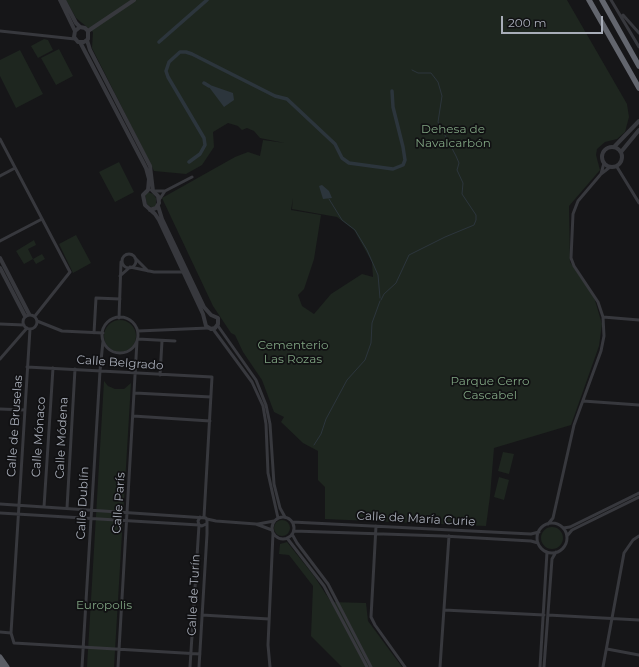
<!DOCTYPE html>
<html>
<head>
<meta charset="utf-8">
<style>
	body { margin:0 }
	#map { position:relative; width:639px; height:667px; overflow:hidden; background:#161618; font-family:Montserrat,sans-serif }
	canvas { display:block }
	.scale { position:absolute; left:501px; top:16px; width:102px; height:18px; box-sizing:border-box; border:2px solid #a8adb8; border-top:0; padding-left:5px; font-size:12px; line-height:14px; white-space:nowrap; color:#a8adb8; -webkit-text-stroke:3px #111113; paint-order:stroke }
</style>
</head>
<body>
<div id="map">
<canvas width="639" height="667"></canvas>
<div class="scale">200 m</div>
</div>
<script>
const ctx = document.querySelector('canvas').getContext('2d');
ctx.lineJoin = 'round';
function paint(path, color) { ctx.fillStyle = color; ctx.fill(path, 'evenodd'); }
const toPath = rows => new Path2D(rows.map(r => 'M' + r).join(''));
function stroke(path, color, width, dash) { ctx.strokeStyle = color; ctx.lineWidth = width; ctx.lineCap = dash ? 'butt' : 'round'; ctx.setLineDash(dash || []); ctx.stroke(path); }
function drawText(font, color, halo, rows, align = 'center') {
  ctx.font = font + ' Montserrat,sans-serif'; ctx.lineWidth = 3.5; ctx.setLineDash([]); ctx.textBaseline = 'middle'; ctx.strokeStyle = halo; ctx.fillStyle = color; for (const [text, x, y, turn = 0] of rows) {
    ctx.save(); ctx.translate(x, y); ctx.rotate((+turn || 0) * Math.PI / 180); ctx.textAlign = isNaN(turn) ? turn : align; if (halo) ctx.strokeText(text, 0, 0); ctx.fillText(text, 0, 0); ctx.restore();
  }
}
paint(toPath([
	[66,0,567,0,627,104,629,117,625,132,617,139,605,142,597,149,596,155,600,170,569,206,570,262,594,297,602,324,599,346,571,425,494,448,490,496,486,526,325,519,325,487,318,480,318,451,303,443,281,422,284,417,274,412,262,380,243,352,235,335,231,333,213,306,162,198,235,157,248,152,260,156,263,140,285,143,260,138,254,131,247,128,242,130,238,126,228,123,213,132,214,147,202,165,186,174,154,171,92,48,93,32,76,18],
	[293,198,292,209,337,217,354,230,372,262,373,277,362,274,331,294,314,314,302,306,298,295,304,289,314,259,321,215,291,210],
	[44,39,48,40,53,50,38,58,31,46],
	[59,49,73,76,56,85,41,58],
	[20,50,43,94,16,108,0,76,0,60],
	[119,162,134,192,115,202,99,172],
	[148,192,153,194,156,198,156,206,152,208,147,204,145,195],
	[76,235,91,263,73,273,59,244],
	[34,240,36,245,28,249,33,259,42,254,45,259,36,264,33,259,24,264,16,251],
	'104 336a16 16 0 1 1 32 0a16 16 0 1 1-32 0Z',
	[104,381,108,386,115,389,124,389,131,383,114,667,87,667],
	[503,452,514,454,509,474,498,471],
	[499,477,509,480,504,500,494,497],
	'274 528a8 8 0 1 1 16 0a8 8 0 1 1-16 0Z',
	'541 538a11 11 0 1 1 22 0a11 11 0 1 1-22 0Z',
	[287,542,314,576,331,602,366,603,368,621,402,667,342,667,311,636,313,586,289,555,279,554,280,544]
]), '#1e261f');
paint(toPath([
	[210,85,233,93,234,100,224,107,209,87],
	[322,185,329,191,332,198,323,199,319,186]
]), '#2c353c');
stroke(toPath([
	[329,199,342,220,355,230,367,250,378,275,380,298],
	[381,300,384,294,396,283,409,255,445,237,474,225,476,220,476,215,462,194,463,183,457,170,459,163,456,156,438,122,442,96,438,82,431,73,418,73,412,70],
	[314,445,321,434,326,419,347,380,365,360,371,343,372,323,380,301]
]), '#2c353c', 1);
stroke(toPath([
	[159,42,207,0],
	[204,83,209,86],
	[189,162,200,154,205,145,204,138,168,77,166,71,169,62,180,52,186,52,192,54,275,96,287,99,335,144,342,158,349,163,393,169,403,165,405,160,403,147,393,107,392,91]
]), '#2c353c', 3.5);
stroke(toPath([
	[611,0,639,47],
	[623,15,639,33],
	[0,31,75,39],
	[0,139,70,272,35,316],
	[617,167,639,203],
	[601,174,604,163],
	[0,176,15,168],
	[154,191,165,191,192,177],
	[159,200,165,191],
	[0,241,42,219],
	'122 261a7 7 0 1 1 14 0a7 7 0 1 1-14 0Z',
	[135,258,148,271],
	[130,267,154,272,183,272],
	[120,276,129,268],
	'23 322a7 7 0 1 1 14 0a7 7 0 1 1-14 0Z',
	[603,317,639,320],
	'102 335a18 18 0 1 1 36 0a18 18 0 1 1-36 0Z',
	[119,318,121,262],
	[37,321,62,331,103,333],
	[0,324,24,325],
	[218,326,256,380,266,405,270,424,274,484,280,508,285,517],
	[30,329,11,633,14,643,200,654],
	[213,329,252,382,263,406,266,424,268,473,278,518],
	[138,331,208,328],
	[94,333,96,298,120,299],
	[138,339,175,341],
	[0,359,27,328],
	[27,367,212,377,204,517],
	[160,375,162,341],
	[135,393,211,397],
	[583,401,639,405],
	[0,409,25,410],
	[133,416,210,421],
	[0,504,206,518,207,520,207,534,199,667],
	[44,507,53,368],
	[67,508,75,369],
	[0,513,199,525],
	'272 528a11 11 0 1 1 22 0a11 11 0 1 1-22 0Z',
	[200,517,198,521,199,525,202,526,206,524],
	[207,519,216,521,256,524,272,530],
	[292,522,531,534,539,532],
	'537 538a15 15 0 1 1 30 0a15 15 0 1 1-30 0Z',
	[258,524,274,521],
	[548,524,553,518,574,425,601,351,604,336,603,317,598,302,574,266,571,258,573,214,578,201,601,174,610,167],
	[376,526,371,617,375,625,405,667],
	[563,528,570,527,639,493],
	[294,531,443,536,531,541,538,543],
	[292,534,297,543,328,584,371,667],
	[567,536,572,530,639,497],
	[287,538,324,586,367,667],
	[444,610,544,615],
	[202,615,269,619],
	[548,615,639,620],
	[0,632,11,633],
	[607,649,639,655],
	[82,667,100,371,103,341],
	[118,667,137,341],
	[190,667,199,525],
	[270,667,268,645,273,533],
	[440,667,449,536],
	[540,667,547,552],
	[544,667,552,559,556,552],
	[603,667,624,553,633,540,639,536]
]), '#37383d', 3);
stroke(toPath([
	[60,0,75,31],
	[64,0,76,23,80,27,85,28,88,31,88,39,84,42,78,42,74,37,75,31,80,27],
	[88,31,134,0],
	[87,40,90,50,150,166,153,191],
	[80,42,146,168,149,179,148,190],
	'602 157a10 10 0 1 1 20 0a10 10 0 1 1-20 0Z',
	[614,147,639,121],
	[621,152,639,130],
	[148,190,143,195,145,205,155,214,159,220,203,314,206,326,211,329,215,328,218,324,218,318,211,315,204,307,162,219,158,206],
	[150,210,156,208,159,203,158,196,152,190],
	[0,258,29,314],
	[0,268,25,316]
]), '#37383d', 4);
stroke(toPath([
	[0,657,7,667],
	[0,663,3,667]
]), '#5b5e65', 5);
stroke(toPath([
	[589,0,639,88],
	[602,0,639,66]
]), '#63666e', 5.5);
drawText('12px', '#7fa381', '#111113', [
	["Dehesa de",453,129],
	["Navalcarbón",453,143],
	["Cementerio",293,345],
	["Las Rozas",293,359],
	["Parque Cerro",490,381],
	["Cascabel",490,395],
	["Europolis",104,605]
]);
drawText('12px', '#a8adb8', '#111113', [
	["Calle Belgrado",120,363,4],
	["Calle de Bruselas",15,426,-86],
	["Calle Mónaco",39,437,-86],
	["Calle Módena",62,438,-87],
	["Calle Dublín",83,503,-87],
	["Calle París",119,503,-86],
	["Calle de María Curie",416,519,3],
	["Calle de Turín",194,595,-87]
]);
</script>
</body>
</html>
